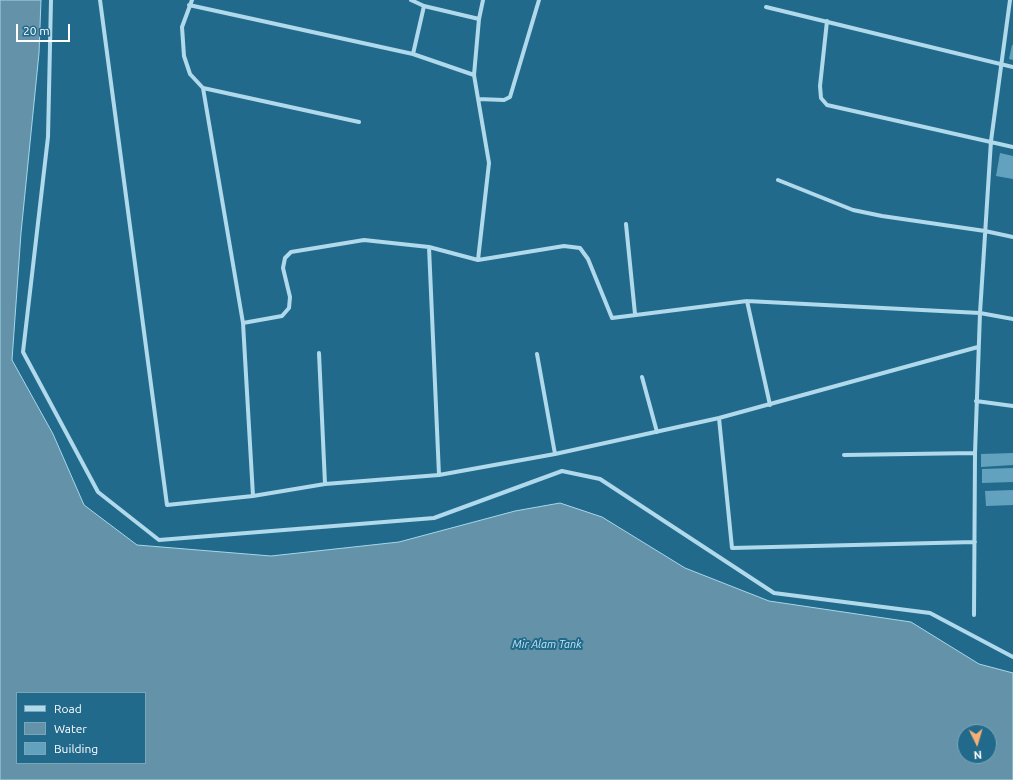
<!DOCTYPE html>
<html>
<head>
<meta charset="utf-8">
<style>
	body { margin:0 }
	#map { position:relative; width:1013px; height:780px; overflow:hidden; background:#226a8c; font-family:Ubuntu,sans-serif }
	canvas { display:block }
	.legend { position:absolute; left:16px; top:692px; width:130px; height:72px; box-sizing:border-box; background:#226a8c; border:1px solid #7aa6ba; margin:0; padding:5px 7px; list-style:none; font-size:12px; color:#fff }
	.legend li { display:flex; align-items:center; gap:8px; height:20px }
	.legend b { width:20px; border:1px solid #7aa6ba }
	.north { position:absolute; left:957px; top:724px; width:40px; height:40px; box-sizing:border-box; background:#226a8c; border:1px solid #7aa6ba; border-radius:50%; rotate:175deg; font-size:11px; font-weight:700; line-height:16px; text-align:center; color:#fff }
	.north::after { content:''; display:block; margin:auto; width:14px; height:18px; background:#f7b072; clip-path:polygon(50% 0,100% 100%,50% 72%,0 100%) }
	.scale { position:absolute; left:16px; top:24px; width:54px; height:18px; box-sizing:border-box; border:2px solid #fff; border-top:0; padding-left:5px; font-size:12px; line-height:14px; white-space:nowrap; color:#fff; -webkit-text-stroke:3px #226a8c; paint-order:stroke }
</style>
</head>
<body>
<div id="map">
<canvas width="1013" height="780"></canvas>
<ul class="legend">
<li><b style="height:5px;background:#b0d9eb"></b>Road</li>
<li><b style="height:11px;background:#6493a9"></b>Water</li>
<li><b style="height:11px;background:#63a2be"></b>Building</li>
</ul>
<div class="north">N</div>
<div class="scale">20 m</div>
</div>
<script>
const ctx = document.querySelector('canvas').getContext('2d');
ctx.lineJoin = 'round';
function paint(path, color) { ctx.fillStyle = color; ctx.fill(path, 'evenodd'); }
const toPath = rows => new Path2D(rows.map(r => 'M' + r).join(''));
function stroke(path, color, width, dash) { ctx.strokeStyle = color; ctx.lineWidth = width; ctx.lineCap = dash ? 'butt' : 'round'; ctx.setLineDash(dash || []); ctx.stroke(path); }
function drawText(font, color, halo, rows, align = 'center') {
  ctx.font = font + ' Ubuntu,sans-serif'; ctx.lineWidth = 4; ctx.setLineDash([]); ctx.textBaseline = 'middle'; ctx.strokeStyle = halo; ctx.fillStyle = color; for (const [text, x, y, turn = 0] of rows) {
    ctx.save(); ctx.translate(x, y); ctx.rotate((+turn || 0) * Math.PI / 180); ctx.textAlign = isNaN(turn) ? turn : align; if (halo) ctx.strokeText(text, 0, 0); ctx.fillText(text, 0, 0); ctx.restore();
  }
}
const water = toPath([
	[0,0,41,0,39,53,21,233,12,360,53,434,84,505,137,545,271,556,399,542,515,511,560,503,602,517,685,568,769,601,911,622,979,664,1013,673,1013,780,0,780,0,0],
	[17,693,145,693,145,763,17,763,17,693],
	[965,732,989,732,989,756,965,756,965,732]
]);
paint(water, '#6493a9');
stroke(water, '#a4d7ec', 1);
paint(toPath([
	[1012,45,1013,45,1013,60,1009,59],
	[1000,153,1013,156,1013,179,996,176],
	[1013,453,1013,465,981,467,981,454],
	[1013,468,1013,482,982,483,982,469],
	[1013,490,1013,505,986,506,985,491]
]), '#63a2be');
stroke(toPath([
	[51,0,48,137,23,352,98,492,159,540,434,518,562,471,600,479,774,593,930,613,1013,657],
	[100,0,167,505,253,496,325,484,439,475,555,454,719,418,978,347],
	[192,0,182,27,184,56,190,74,203,88,243,323,253,496],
	[411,0,424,6,479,19],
	[189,5,413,54,474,75],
	[766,7,1013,67],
	[827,21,820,86,821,98,827,105,1013,147],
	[413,54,424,6],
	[203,88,359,122],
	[478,99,504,100,510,97,539,0],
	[778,180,853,210,882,216,985,231,1013,237],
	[626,224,635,314],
	[429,247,439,475],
	[478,260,489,163,474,75,479,19,483,0],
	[747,301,770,405],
	[243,323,282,316,289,308,290,297,283,268,285,258,291,252,364,240,429,247,478,260,564,246,580,248,588,259,612,318,747,301,980,313,1013,319],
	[319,353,325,484],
	[537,354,555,454],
	[642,377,657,432],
	[976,401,1013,406],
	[719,418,732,548,975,542],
	[844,455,975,453],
	[974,615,975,453,980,313,991,141,1010,0]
]), '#b0d9eb', 4);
drawText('italic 11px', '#c3e5f3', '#226a8c', [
	["Mir Alam Tank",547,644]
]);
</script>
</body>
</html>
